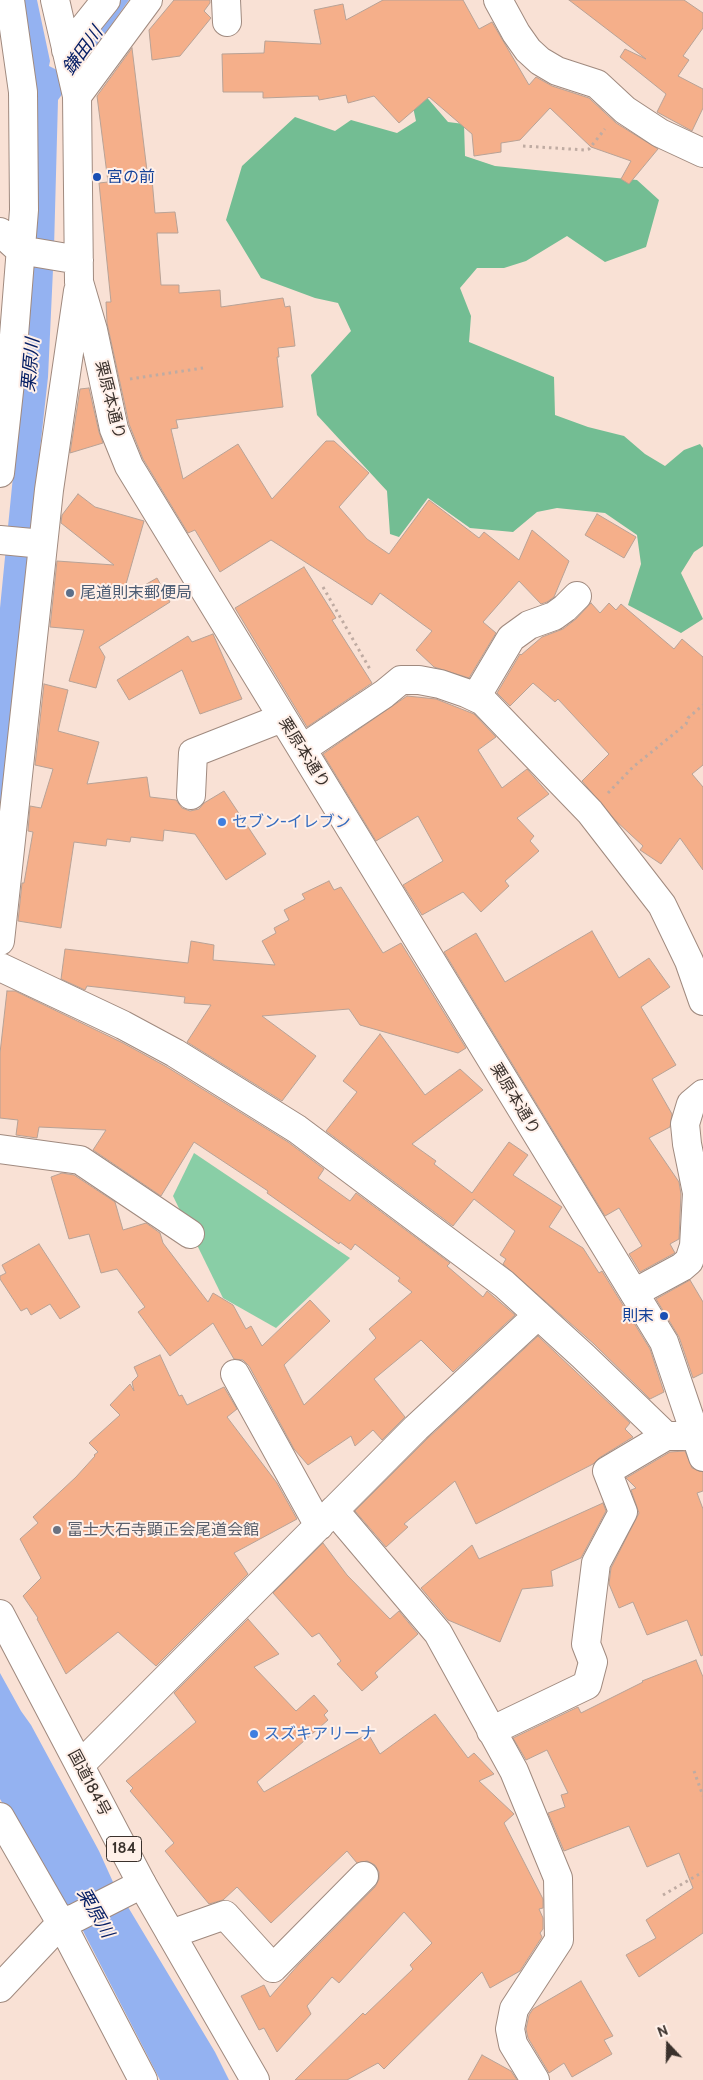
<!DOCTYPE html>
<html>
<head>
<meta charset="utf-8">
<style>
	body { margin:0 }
	#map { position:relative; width:703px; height:2080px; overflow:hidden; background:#f9e1d5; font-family:Cabin,sans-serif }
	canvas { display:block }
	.north { position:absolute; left:643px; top:2020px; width:50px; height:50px; -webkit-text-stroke:4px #fff0e9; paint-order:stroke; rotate:339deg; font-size:14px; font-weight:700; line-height:20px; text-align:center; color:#3a312c }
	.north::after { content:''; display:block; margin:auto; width:18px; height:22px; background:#3a312c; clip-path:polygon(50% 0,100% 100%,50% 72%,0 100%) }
</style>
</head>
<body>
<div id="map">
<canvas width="703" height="2080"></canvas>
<div class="north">N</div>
</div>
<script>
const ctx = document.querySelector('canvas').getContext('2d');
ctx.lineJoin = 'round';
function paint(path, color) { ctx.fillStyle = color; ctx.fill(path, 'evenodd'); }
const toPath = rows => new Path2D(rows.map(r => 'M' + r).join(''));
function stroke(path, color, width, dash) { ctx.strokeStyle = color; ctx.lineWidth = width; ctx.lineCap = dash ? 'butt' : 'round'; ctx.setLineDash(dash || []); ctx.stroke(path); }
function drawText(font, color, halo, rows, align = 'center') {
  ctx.font = font + ' Cabin,"Noto Sans JP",sans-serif'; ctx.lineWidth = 4; ctx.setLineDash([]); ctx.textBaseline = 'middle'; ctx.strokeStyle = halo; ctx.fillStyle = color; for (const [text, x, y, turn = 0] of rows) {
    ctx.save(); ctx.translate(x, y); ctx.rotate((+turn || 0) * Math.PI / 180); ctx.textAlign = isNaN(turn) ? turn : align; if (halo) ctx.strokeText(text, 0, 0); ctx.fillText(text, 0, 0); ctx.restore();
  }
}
paint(toPath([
	[194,1153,350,1258,276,1328,223,1298,173,1196]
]), '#89cea6');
paint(toPath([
	[423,93,448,122,464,124,465,156,495,166,637,180,659,200,646,247,605,262,567,236,526,261,504,268,477,268,460,288,471,316,469,342,554,377,555,415,588,427,624,436,645,454,665,466,684,450,700,444,703,448,703,546,694,552,681,573,703,619,681,633,628,605,641,564,637,535,605,513,557,508,537,512,513,532,470,528,428,498,399,537,390,534,387,491,317,415,311,375,351,331,338,303,315,298,261,278,226,220,242,166,295,117,335,131,351,120,397,133,416,121,411,98]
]), '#73bd93');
paint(toPath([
	[22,0,37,0,50,61,49,66,57,70,111,0,129,0,58,100,54,248,48,377,0,812,0,608,34,263],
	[0,1673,21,1711,31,1725,99,1851,113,1882,215,2052,229,2080,160,2080,81,1927,64,1908,0,1799]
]), '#94b2f1');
const building = toPath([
	[174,0,210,0,210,3,204,11,211,18,180,56,152,60,149,30,174,0],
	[383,0,463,0,479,29,492,22,529,85,536,77,552,86,589,98,616,123,658,149,629,184,621,179,631,161,591,147,550,108,520,140,501,143,501,152,474,156,472,134,429,97,399,123,374,96,348,103,346,95,319,100,318,96,263,98,263,92,223,92,222,54,264,53,265,41,321,44,314,10,343,4,346,20,383,0],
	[569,0,684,0,703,13,703,28,683,56,689,60,678,76,703,89,703,108,692,131,657,112,666,94,620,57,625,49,646,59,569,0],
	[132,48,148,179,152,179,155,213,175,212,178,233,157,233,161,285,179,285,179,293,220,290,221,307,283,298,285,307,290,306,295,346,278,348,279,357,277,357,283,407,176,420,178,428,171,429,183,479,238,444,272,499,326,441,334,441,369,473,339,507,367,539,389,554,429,500,479,538,484,532,519,560,532,530,569,561,554,597,547,602,541,604,519,581,483,622,496,633,469,678,434,667,416,650,432,631,380,593,372,605,271,540,220,572,195,530,188,533,143,459,129,424,107,323,106,302,111,302,99,183,108,182,97,96,132,48],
	[89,388,99,432,103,443,70,453,80,389,89,388],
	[78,494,95,507,144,521,122,598,157,578,170,602,99,647,105,657,96,688,69,681,84,630,50,627,57,561,114,565,61,523,62,515,78,494],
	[597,514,636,537,624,558,585,535,597,514],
	[304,567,336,618,332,620,372,683,307,727,235,608,304,567],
	[591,603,600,613,609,603,616,610,621,604,674,649,682,639,703,657,703,765,692,774,703,787,703,870,680,838,661,864,640,850,643,846,616,821,582,781,609,754,558,699,555,702,533,683,510,706,497,693,520,654,521,655,542,637,563,629,576,619,591,603],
	[213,634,242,699,200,714,182,670,129,700,117,680,188,636,192,642,213,634],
	[44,684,68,690,58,731,99,742,87,784,147,777,150,797,176,800,182,808,190,811,199,809,204,803,224,791,266,854,226,880,195,834,164,830,163,841,131,837,130,842,107,839,106,846,74,842,61,928,18,921,22,883,24,883,33,832,28,831,30,806,41,808,53,769,35,765,44,684],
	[407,696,436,699,474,714,496,737,478,750,502,788,527,769,549,794,517,818,534,836,530,841,539,851,505,881,509,886,481,912,463,892,422,915,403,885,443,861,418,816,376,841,323,754,407,696],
	[329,881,334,890,341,887,383,953,401,943,466,1048,458,1053,360,1025,349,1009,262,1016,316,1056,282,1101,187,1042,211,1005,184,1003,185,997,87,986,85,990,61,979,65,949,188,963,191,941,214,945,213,960,275,965,262,941,276,933,274,928,289,920,284,910,305,899,302,894,329,881],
	[592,931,619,978,649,958,670,987,641,1007,676,1065,652,1079,672,1114,670,1127,649,1138,679,1182,681,1194,679,1239,670,1244,675,1253,673,1254,640,1272,629,1254,642,1246,619,1208,605,1216,444,952,476,933,505,982,592,931],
	[7,991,15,991,123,1043,167,1067,288,1142,324,1169,318,1178,350,1201,356,1193,450,1263,447,1266,483,1297,487,1291,515,1315,453,1372,421,1340,374,1379,405,1417,382,1440,373,1430,355,1446,351,1436,308,1465,294,1449,249,1366,243,1360,234,1359,213,1323,170,1356,138,1312,145,1307,117,1269,101,1273,89,1234,69,1239,51,1177,62,1173,74,1175,115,1202,123,1230,146,1223,160,1233,163,1243,208,1302,213,1293,233,1305,246,1329,251,1326,262,1346,310,1300,330,1321,284,1365,304,1405,376,1338,369,1329,412,1292,398,1281,400,1278,355,1244,351,1250,340,1242,339,1244,267,1193,268,1191,194,1142,161,1196,93,1150,106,1130,39,1127,37,1138,16,1135,18,1120,0,1118,0,1053,7,991],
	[380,1034,425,1095,460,1069,483,1090,412,1144,436,1161,434,1164,472,1193,509,1142,528,1155,513,1175,562,1207,549,1227,583,1248,599,1273,602,1271,650,1349,664,1392,650,1399,594,1344,503,1264,506,1259,500,1255,515,1231,474,1199,453,1226,326,1131,357,1092,343,1081,380,1034],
	[39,1244,80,1307,60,1319,50,1304,31,1315,27,1308,21,1311,0,1279,0,1276,6,1273,2,1265,39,1244],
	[690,1280,703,1302,703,1373,693,1378,679,1337,656,1299,690,1280],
	[538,1336,630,1423,625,1429,633,1437,599,1458,593,1464,476,1524,455,1481,404,1524,408,1527,386,1547,355,1511,427,1439,538,1336],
	[160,1355,179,1396,182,1395,187,1405,224,1387,237,1409,227,1417,277,1483,297,1519,234,1553,248,1574,156,1666,118,1632,66,1674,37,1619,38,1618,23,1596,41,1578,20,1539,38,1523,33,1517,76,1477,95,1456,94,1455,98,1452,89,1443,120,1415,110,1405,130,1384,134,1391,132,1382,138,1376,134,1367,160,1355],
	[685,1451,692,1468,703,1472,703,1491,697,1493,703,1509,703,1655,701,1656,687,1620,647,1635,633,1602,619,1608,609,1584,611,1568,639,1513,631,1490,636,1488,626,1478,670,1452,685,1451],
	[603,1503,606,1511,581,1558,551,1571,553,1586,522,1589,500,1642,448,1620,421,1588,472,1545,479,1559,603,1503],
	[323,1543,347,1575,390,1619,399,1611,418,1634,375,1673,378,1677,362,1691,337,1664,341,1661,319,1633,312,1637,273,1593,323,1543],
	[248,1619,279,1654,254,1667,296,1711,314,1695,328,1711,324,1715,328,1720,257,1782,264,1792,362,1737,370,1737,380,1754,435,1714,468,1758,474,1753,494,1774,479,1781,514,1814,504,1823,543,1899,543,1908,539,1909,543,1918,543,1929,540,1933,542,1937,520,1971,490,1988,482,1972,384,2069,378,2063,347,2080,295,2080,363,2013,365,2015,413,1969,410,1965,432,1943,404,1912,339,1983,332,1977,307,2006,311,2014,277,2052,264,2028,259,2030,241,1996,264,1985,270,1997,299,1964,375,1887,379,1879,379,1872,375,1865,367,1861,357,1863,347,1851,271,1923,237,1887,223,1900,209,1904,165,1851,174,1843,130,1791,133,1788,126,1781,196,1722,174,1693,248,1619],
	[696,1660,703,1677,703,1933,639,1977,626,1955,656,1938,646,1920,693,1888,679,1853,647,1867,629,1826,564,1851,548,1813,565,1807,561,1795,568,1793,547,1750,526,1760,513,1738,578,1707,581,1713,643,1682,642,1681,696,1660],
	[581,1981,613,2036,604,2040,612,2054,572,2077,564,2063,549,2073,528,2038,526,2029,529,2015,533,2009,581,1981],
	[482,2055,511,2071,517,2080,468,2080,482,2055]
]);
paint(building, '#f5af8a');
stroke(building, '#b8a296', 1);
const minor = toPath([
	[55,0,77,96,79,282,93,330,114,429,129,466,664,1342,703,1457],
	[226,0,227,22],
	[498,0,516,33,528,50,540,61,557,71,597,84,625,110,660,133,703,153],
	[66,50,106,0],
	[77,96,148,0],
	[0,232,20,250,79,260],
	[0,473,11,373,24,210,23,92,10,0],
	[0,540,43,544],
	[476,697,511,638,529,625,554,616,565,608,577,596],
	[302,749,384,694,401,680,419,680,440,684,466,693,483,701,590,812,662,905,689,961,703,1001],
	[191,795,193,753,282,718],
	[0,941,49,490,78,291],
	[0,967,123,1025,175,1053,297,1129,504,1284,583,1356,666,1436],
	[0,1149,80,1160,190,1234],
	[634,1293,682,1267,689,1261,694,1246,697,1193,687,1144,685,1124,691,1104,703,1094],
	[235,1374,319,1526],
	[334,1510,438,1633,514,1771,558,1878,559,1940,514,2009,510,2029,513,2044,535,2080],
	[491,1731,587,1685,593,1662,586,1644,596,1563,623,1512,607,1471,666,1436,683,1436],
	[80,1765,416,1428,538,1315],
	[0,1817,61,1923,143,2080],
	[171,1934,225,1915,273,1968,364,1876],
	[0,1988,61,1923,75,1918,142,1884]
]);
const highway = toPath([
	[0,1614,142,1884,255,2080]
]);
stroke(minor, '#a08a7f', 30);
stroke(highway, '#a08a7f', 30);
stroke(toPath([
	[523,146,585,150,589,149,605,129],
	[130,379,203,368],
	[323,587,371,671],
	[608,793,633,767,686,724,688,718,703,705],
	[694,1771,703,1796],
	[663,1895,703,1872]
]), '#bfaba2', 3, [2.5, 4]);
stroke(minor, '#fff', 28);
stroke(highway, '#fff', 28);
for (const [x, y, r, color] of [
	[97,177,5,"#1a4fb4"],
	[70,593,5,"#5c6f8a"],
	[222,822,5,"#3f7fe0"],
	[664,1316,5,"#1a4fb4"],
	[57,1530,5,"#6b7280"],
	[254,1734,5,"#3f7fe0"]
]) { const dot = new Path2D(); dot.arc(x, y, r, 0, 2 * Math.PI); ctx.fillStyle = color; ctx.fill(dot); stroke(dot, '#fff0e9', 2); }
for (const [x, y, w] of [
	[124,1849,35]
]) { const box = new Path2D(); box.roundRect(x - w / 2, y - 12.5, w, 25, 4); ctx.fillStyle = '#fff0e9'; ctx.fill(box); stroke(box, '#3a312c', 1); }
drawText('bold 15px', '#3a312c', null, [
	["184",124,1849]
]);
drawText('16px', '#164399', '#fff0e9', [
	["宮の前",107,177],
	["則末",654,1316,"right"]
], 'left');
drawText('16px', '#3a312c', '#fff0e9', [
	["栗原本通り",110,400,76],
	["栗原本通り",304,753,58],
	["栗原本通り",515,1099,59],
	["国道184号",89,1783,62]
]);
drawText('16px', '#4e5e75', '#fff0e9', [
	["尾道則末郵便局",80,593]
], 'left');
drawText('16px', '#366cbe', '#fff0e9', [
	["セブン-イレブン",232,822],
	["スズキアリーナ",264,1734]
], 'left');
drawText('16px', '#5b616d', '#fff0e9', [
	["冨士大石寺顕正会尾道会館",67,1530]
], 'left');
drawText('italic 18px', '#082066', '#fff0e9', [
	["鎌田川",83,51,-54],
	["栗原川",31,365,-85],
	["栗原川",95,1913,60]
]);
</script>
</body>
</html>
